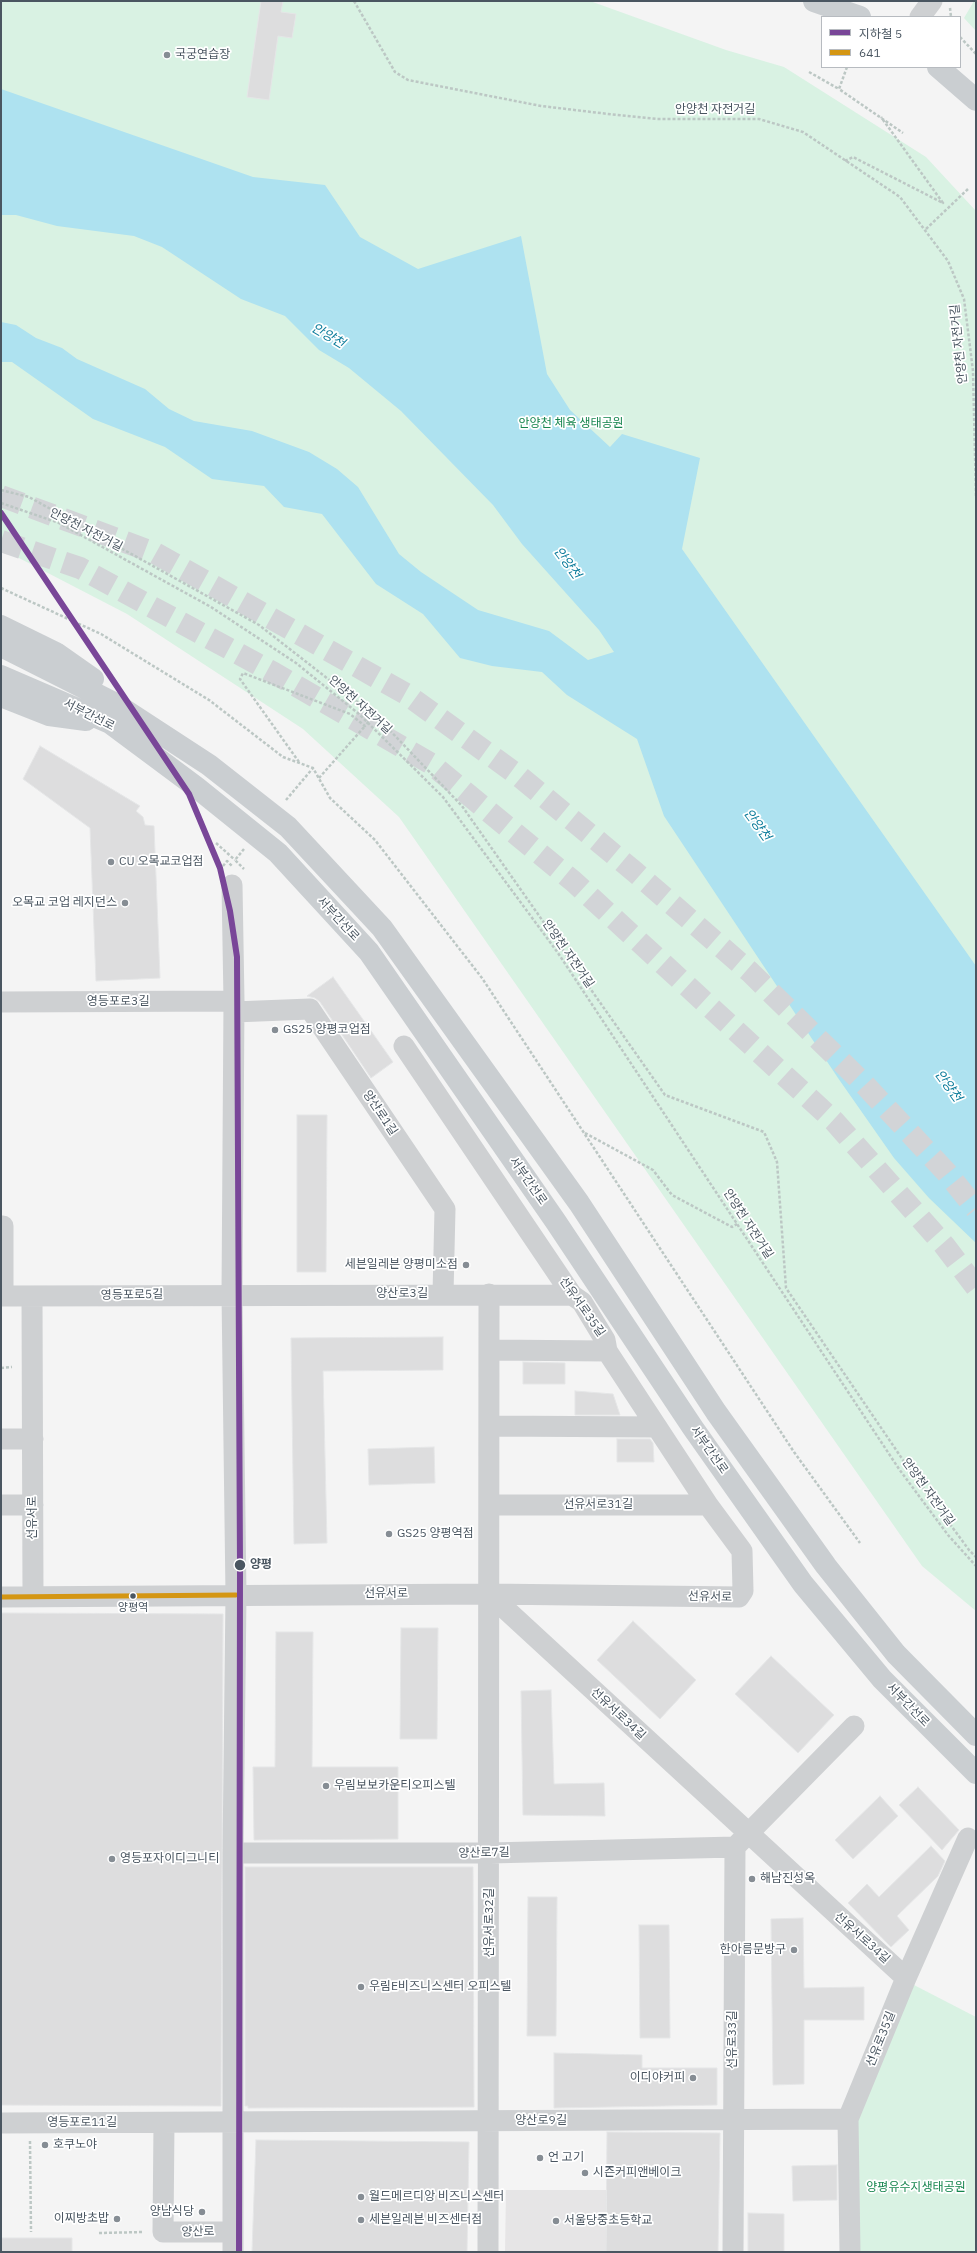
<!DOCTYPE html>
<html>
<head>
<meta charset="utf-8">
<style>
	body { margin:0 }
	#map { position:relative; width:977px; height:2253px; overflow:hidden; background:#f4f4f4; font-family:"IBM Plex Sans","Noto Sans KR",sans-serif }
	canvas { display:block }
	.frame { position:absolute; inset:0; border:2px solid #4a5661; pointer-events:none }
	.legend { position:absolute; left:821px; top:16px; width:140px; height:52px; box-sizing:border-box; background:#fff; border:1px solid #b7bbc0; margin:0; padding:5px 7px; list-style:none; font-size:12px; color:#4a5661 }
	.legend li { display:flex; align-items:center; gap:8px; height:20px }
	.legend b { width:20px; border:1px solid #b7bbc0 }
</style>
</head>
<body>
<div id="map">
<canvas width="977" height="2253"></canvas>
<div class="frame"></div>
<ul class="legend">
<li><b style="height:5px;background:#794698"></b>지하철 5</li>
<li><b style="height:5px;background:#d49613"></b>641</li>
</ul>
</div>
<script>
const ctx = document.querySelector('canvas').getContext('2d');
ctx.lineJoin = 'round';
function paint(path, color) { ctx.fillStyle = color; ctx.fill(path, 'evenodd'); }
const toPath = rows => new Path2D(rows.map(r => 'M' + r).join(''));
function stroke(path, color, width, dash) { ctx.strokeStyle = color; ctx.lineWidth = width; ctx.lineCap = dash ? 'butt' : 'round'; ctx.setLineDash(dash || []); ctx.stroke(path); }
function drawText(font, color, halo, rows, align = 'center') {
  ctx.font = font + ' "IBM Plex Sans","Noto Sans KR",sans-serif'; ctx.lineWidth = 3.5; ctx.setLineDash([]); ctx.textBaseline = 'middle'; ctx.strokeStyle = halo; ctx.fillStyle = color; for (const [text, x, y, turn = 0] of rows) {
    ctx.save(); ctx.translate(x, y); ctx.rotate((+turn || 0) * Math.PI / 180); ctx.textAlign = isNaN(turn) ? turn : align; if (halo) ctx.strokeText(text, 0, 0); ctx.fillText(text, 0, 0); ctx.restore();
  }
}
paint(toPath([
	[506,2190,606,2190,606,2252,505,2252]
]), '#e6e5e6');
paint(toPath([
	[1,1,590,1,726,50,784,67,926,157,976,211,976,1611,922,1566,399,817,303,729,127,614,17,557,1,552],
	[974,1,976,1,976,31,964,18],
	[914,1985,976,2017,976,2252,857,2252,856,2119]
]), '#d9f2e3');
paint(toPath([
	[1,89,253,177,325,185,360,237,418,269,521,236,547,374,570,410,610,447,622,434,700,458,682,549,976,966,976,1243,929,1198,894,1158,838,1078,664,816,637,739,567,695,542,672,492,666,460,658,423,614,376,584,322,514,284,507,264,486,212,479,165,447,93,419,12,362,1,362,1,322,16,325,36,338,62,348,77,359,145,389,169,409,194,421,252,431,309,452,337,469,358,487,399,554,421,572,478,610,549,631,588,660,614,652,599,630,522,544,493,505,401,411,349,368,319,350,285,316,241,299,162,247,134,236,57,226,16,215,1,215]
]), '#aee2f0');
const building = toPath([
	[261,1,283,1,281,12,296,14,292,38,278,36,269,100,247,97,261,1],
	[40,746,140,806,136,811,143,817,145,825,154,826,160,978,96,981,90,828,23,779,40,746],
	[333,977,393,1062,371,1078,320,1002,315,998,307,996,333,977],
	[297,1115,327,1115,326,1272,297,1272,297,1115],
	[443,1337,443,1370,323,1371,327,1543,294,1544,291,1338,443,1337],
	[523,1362,565,1363,565,1384,523,1384,523,1362],
	[575,1391,613,1394,620,1415,575,1415,575,1391],
	[617,1439,650,1439,653,1443,654,1462,617,1462,617,1439],
	[434,1447,435,1483,369,1485,368,1449,434,1447],
	[1,1613,223,1614,221,2106,1,2105,1,1613],
	[633,1621,696,1680,660,1719,597,1660,633,1621],
	[401,1628,438,1628,437,1739,400,1739,401,1628],
	[276,1632,313,1632,312,1767,398,1767,398,1839,254,1840,253,1767,275,1767,276,1632],
	[771,1656,834,1715,798,1753,735,1694,771,1656],
	[551,1690,554,1784,604,1783,605,1816,523,1815,521,1691,551,1690],
	[918,1787,959,1830,942,1850,899,1805,918,1787],
	[880,1796,898,1816,853,1859,835,1840,880,1796],
	[931,1846,945,1861,938,1876,897,1916,909,1930,891,1947,848,1903,867,1884,879,1897,931,1846],
	[245,1867,473,1867,474,2107,248,2108,248,2106,245,2106,245,1867],
	[528,1897,557,1897,556,2036,527,2036,528,1897],
	[803,1918,804,1988,864,1987,864,2020,804,2020,804,2084,773,2085,771,1919,803,1918],
	[639,1925,669,1925,670,2038,640,2038,639,1925],
	[554,2053,642,2055,642,2068,717,2068,717,2105,554,2108,554,2053],
	[607,2132,720,2133,718,2252,606,2252,607,2132],
	[256,2140,469,2142,467,2252,252,2252,256,2140],
	[837,2165,837,2200,793,2201,792,2166,837,2165],
	[748,2213,784,2214,784,2252,748,2252,748,2213],
	[1,2238,72,2238,72,2252,1,2252,1,2238]
]);
paint(building, '#ddddde');
stroke(building, '#e5e6e7', 1);
stroke(toPath([
	[1,496,155,553,406,694,519,776,635,872,750,972,864,1084,947,1173,976,1209],
	[1,541,80,568,274,673,430,763,573,881,834,1121,944,1245,976,1287]
]), '#d2d4d7', 22, [22, 11]);
stroke(toPath([
	[354,1,395,72,408,80,541,106,617,115,657,119,759,119,803,132,900,197,948,261,964,299,973,371,976,497],
	[950,8,951,17],
	[960,37,976,54],
	[847,67,839,89,903,133],
	[809,72,839,89],
	[845,161,853,157,943,203,881,117],
	[926,229,969,188],
	[1,490,29,497,259,625,378,718,462,806,665,1095,764,1132,777,1162,786,1288,905,1463,969,1550,976,1557],
	[1,503,59,523,211,607,296,663,359,714,443,797,558,953,899,1469,948,1535,976,1566],
	[1,588,101,634,209,700,283,757,313,768,330,798,375,840,482,978,794,1452,860,1543],
	[299,762,240,679,243,673,350,714,365,726,374,715],
	[319,778,365,726],
	[286,800,313,768],
	[216,843,235,860],
	[244,849,235,860,244,869],
	[223,866,227,861,232,866],
	[585,1133,653,1170,672,1195,732,1227,737,1224],
	[1,1368,12,1367],
	[30,2141,31,2232],
	[99,2233,144,2232]
]), '#bcc7c4', 2.5, [3, 2]);
stroke(toPath([
	[920,17,932,1],
	[232,885,234,1001,232,1294,236,1595,233,1853,233,2252],
	[1,1002,234,1001],
	[234,1012,310,1009,445,1209,443,1294],
	[1,1226,3,1226,3,1296],
	[1,1296,572,1295],
	[32,1296,33,1596],
	[489,1350,607,1351],
	[489,1426,657,1427],
	[1,1439,33,1439],
	[1,1505,33,1505],
	[489,1505,708,1505],
	[489,1594,906,1978],
	[1,1597,489,1594,739,1597,743,1591,742,1551,708,1505,607,1351,605,1340,582,1302,572,1295,404,1046],
	[233,1853,490,1853,735,1847],
	[1,2123,848,2119],
	[164,2123,163,2232,233,2232],
	[488,2252,489,1294],
	[733,2252,735,1847,854,1726],
	[850,2252,848,2119,906,1978,968,1838]
]), '#ced0d2', 21);
stroke(toPath([
	[814,1,860,17],
	[938,67,976,100],
	[1,626,56,653,93,679],
	[1,646,114,703,209,765,288,827,382,928,579,1203,716,1412,826,1566,896,1654,976,1735],
	[1,676,110,723,196,787,278,853,369,952,556,1222,693,1428,803,1584,882,1679,976,1773],
	[1,696,49,715,86,720]
]), '#caced1', 22);
stroke(toPath([
	[1,1597,236,1595]
]), '#d49613', 5);
stroke(toPath([
	[1,513,189,794,220,868,230,911,237,957,240,1566,239,2252]
]), '#794698', 6);
for (const [x, y, r, color] of [
	[167,55,4,"#868d94"],
	[111,862,4,"#868d94"],
	[125,903,4,"#868d94"],
	[275,1030,4,"#868d94"],
	[466,1265,4,"#868d94"],
	[389,1534,4,"#868d94"],
	[240,1565,6,"#4a5661"],
	[133,1596,3.5,"#4a5661"],
	[326,1786,4,"#868d94"],
	[112,1859,4,"#868d94"],
	[752,1879,4,"#868d94"],
	[794,1950,4,"#868d94"],
	[361,1987,4,"#868d94"],
	[693,2078,4,"#868d94"],
	[45,2145,4,"#868d94"],
	[540,2158,4,"#868d94"],
	[585,2173,4,"#868d94"],
	[361,2197,4,"#868d94"],
	[202,2212,4,"#868d94"],
	[117,2219,4,"#868d94"],
	[361,2220,4,"#868d94"],
	[556,2221,4,"#868d94"]
]) { const dot = new Path2D(); dot.arc(x, y, r, 0, 2 * Math.PI); ctx.fillStyle = color; ctx.fill(dot); stroke(dot, '#fff', 1.5); }
drawText('11px', '#4a5661', '#fff', [
	["양평역",133,1608]
]);
drawText('12px', '#4a5661', '#fff', [
	["국궁연습장",175,55],
	["CU 오목교코업점",119,862],
	["오목교 코업 레지던스",117,903,"right"],
	["GS25 양평코업점",283,1030],
	["세븐일레븐 양평미소점",458,1265,"right"],
	["GS25 양평역점",397,1534],
	["우림보보카운티오피스텔",334,1786],
	["영등포자이디그니티",120,1859],
	["해남진성옥",760,1879],
	["한아름문방구",786,1950,"right"],
	["우림E비즈니스센터 오피스텔",369,1987],
	["이디야커피",685,2078,"right"],
	["호쿠노야",53,2145],
	["언 고기",548,2158],
	["시즌커피앤베이크",593,2173],
	["월드메르디앙 비즈니스센터",369,2197],
	["양남식당",194,2212,"right"],
	["이찌방초밥",109,2219,"right"],
	["세븐일레븐 비즈센터점",369,2220],
	["서울당중초등학교",564,2221]
], 'left');
drawText('12px', '#4a5661', '#fff', [
	["안양천 자전거길",715,110],
	["안양천 자전거길",959,344,-96],
	["안양천 자전거길",86,530,27],
	["안양천 자전거길",360,705,42],
	["서부간선로",89,715,27],
	["서부간선로",338,919,47],
	["안양천 자전거길",568,954,55],
	["영등포로3길",118,1002],
	["양산로1길",380,1113,56],
	["서부간선로",528,1181,55],
	["안양천 자전거길",748,1224,57],
	["양산로3길",402,1294],
	["영등포로5길",132,1295,-1],
	["선유서로35길",582,1307,55],
	["서부간선로",709,1450,55],
	["안양천 자전거길",928,1492,54],
	["선유서로31길",598,1505],
	["선유서로",33,1518,-90],
	["선유서로",386,1594],
	["선유서로",710,1597,1],
	["서부간선로",908,1705,46],
	["선유서로34길",618,1714,43],
	["양산로7길",484,1853,-1],
	["선유서로32길",490,1923,-90],
	["선유서로34길",862,1938,42],
	["선유로35길",881,2039,-68],
	["선유로33길",733,2040,-90],
	["양산로9길",541,2121],
	["영등포로11길",82,2123],
	["양산로",198,2232,-1]
]);
drawText('12px', '#17864f', '#fff', [
	["안양천 체육 생태공원",571,424],
	["양평유수지생태공원",916,2188]
]);
drawText('bold 12px', '#4a5661', '#fff', [
	["양평",250,1565]
], 'left');
drawText('italic 13px', '#0c7c9b', '#fff', [
	["안양천",328,336,30],
	["안양천",567,563,54],
	["안양천",757,825,54],
	["안양천",948,1086,54]
]);
</script>
</body>
</html>
